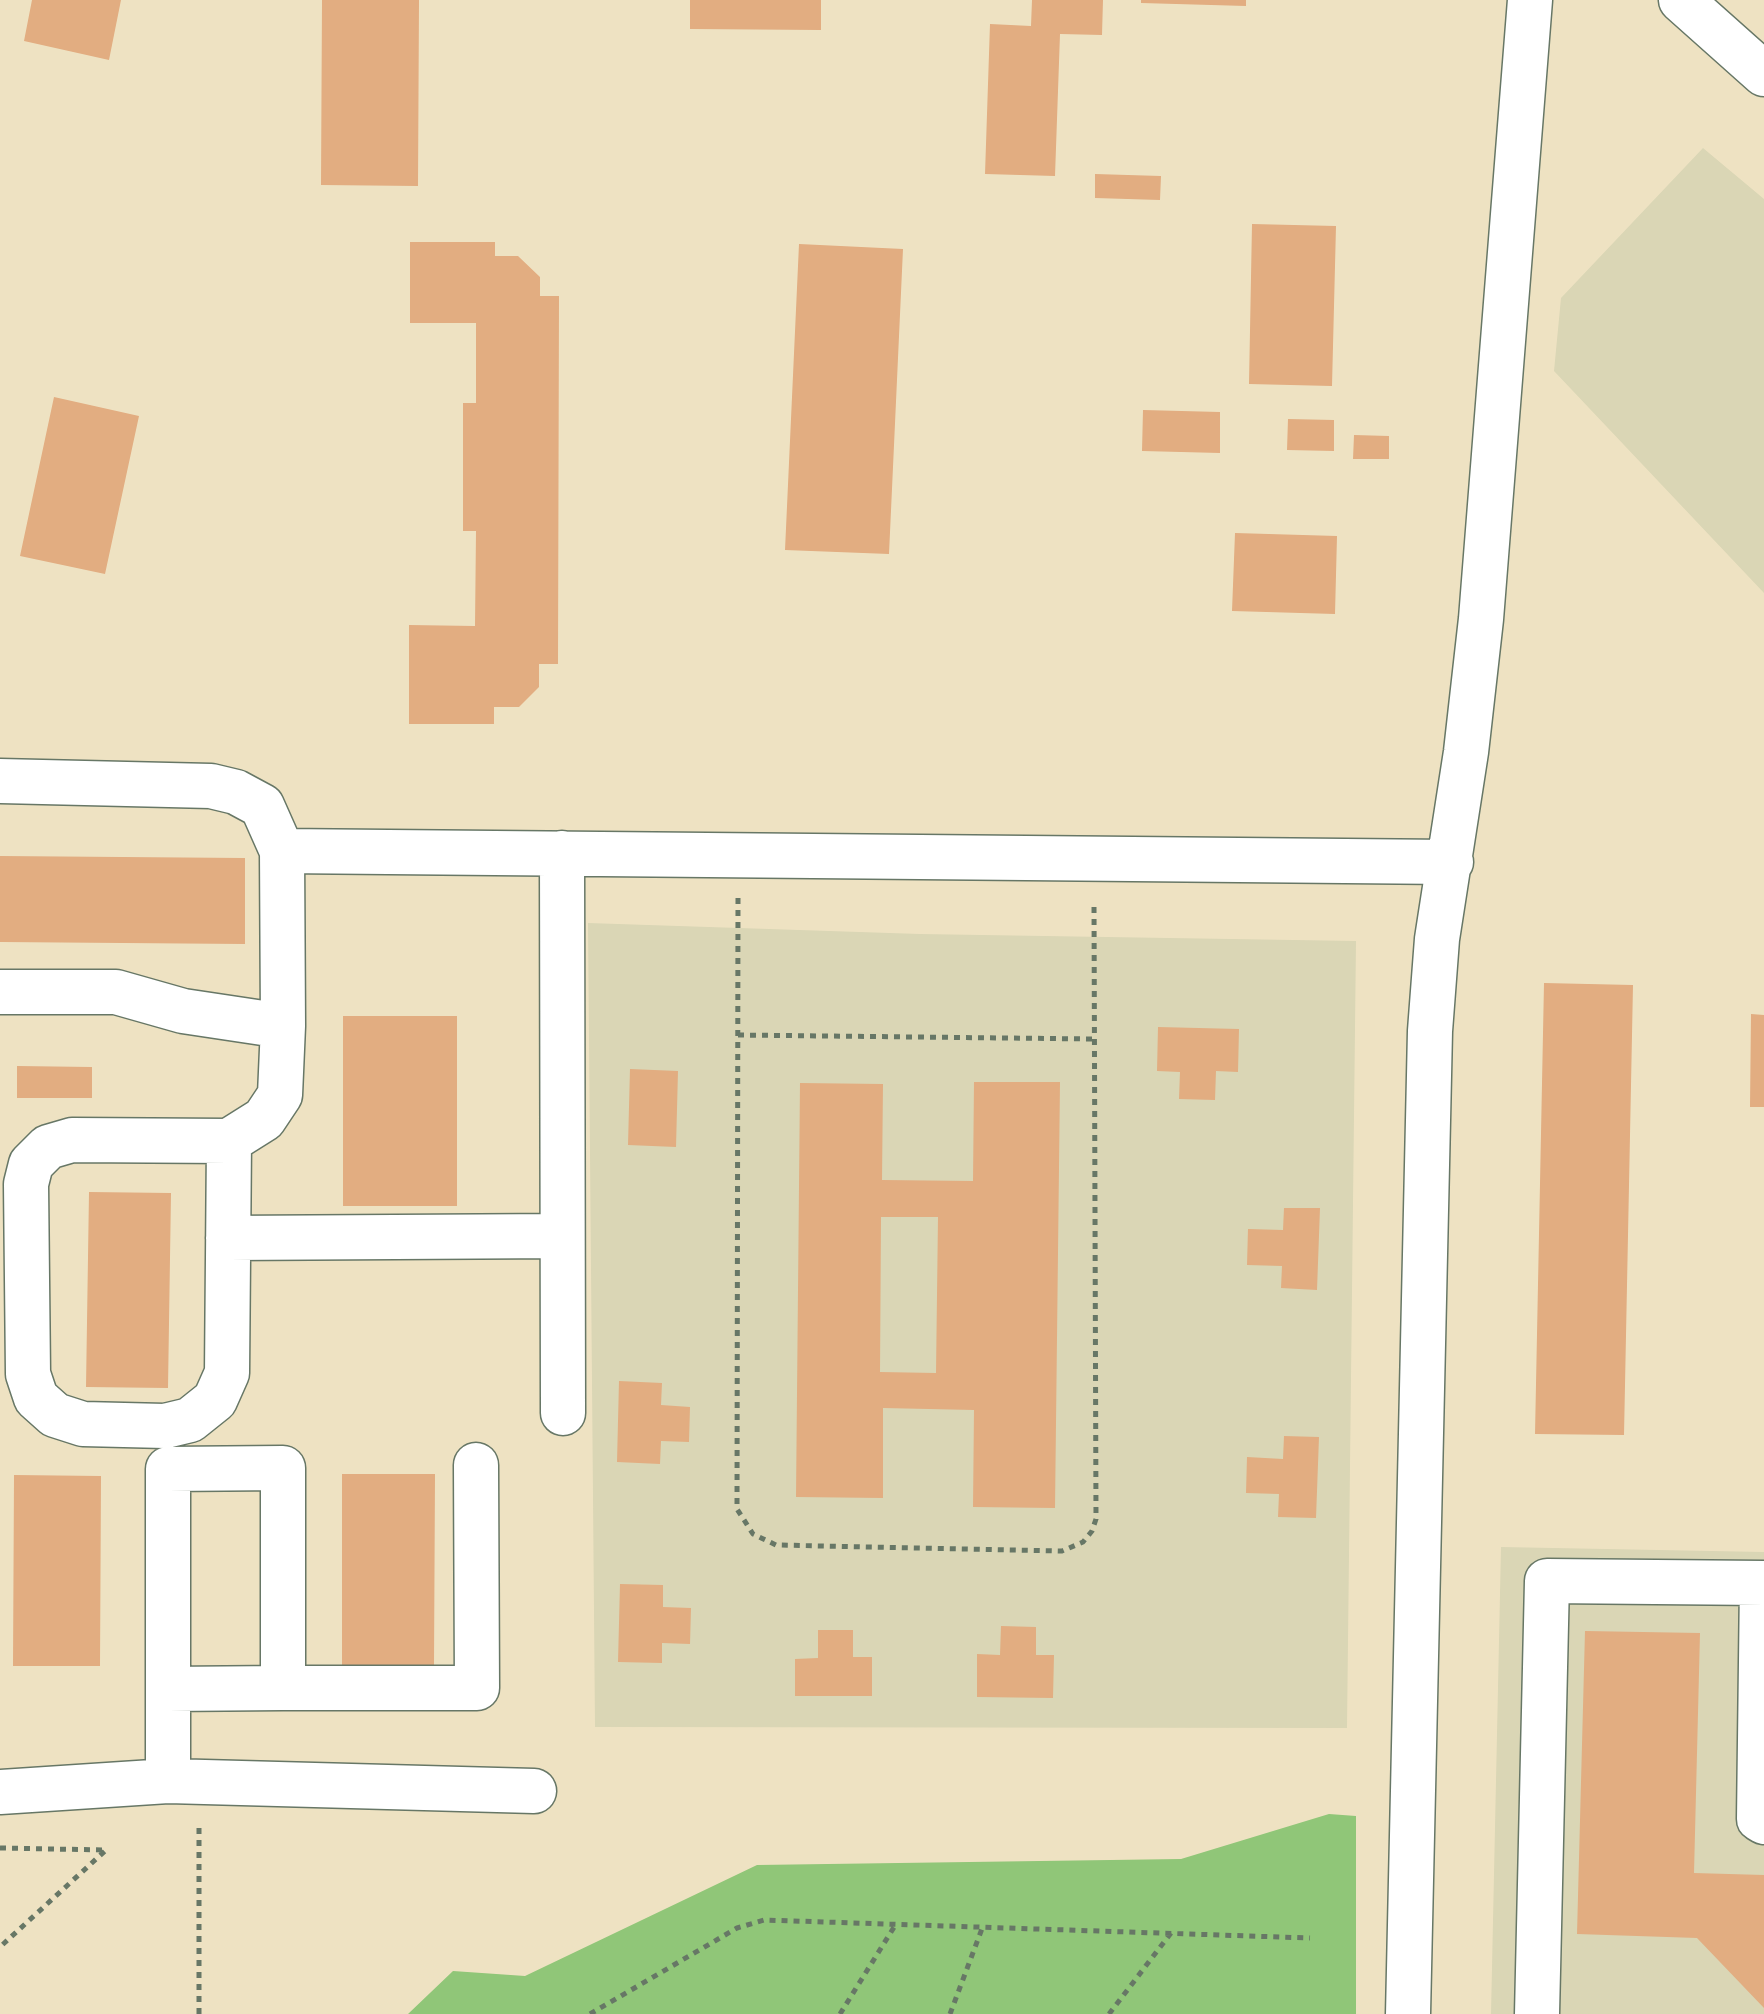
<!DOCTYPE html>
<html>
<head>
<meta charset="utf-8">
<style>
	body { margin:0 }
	canvas { display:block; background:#eee2c2 }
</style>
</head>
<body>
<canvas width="1764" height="2014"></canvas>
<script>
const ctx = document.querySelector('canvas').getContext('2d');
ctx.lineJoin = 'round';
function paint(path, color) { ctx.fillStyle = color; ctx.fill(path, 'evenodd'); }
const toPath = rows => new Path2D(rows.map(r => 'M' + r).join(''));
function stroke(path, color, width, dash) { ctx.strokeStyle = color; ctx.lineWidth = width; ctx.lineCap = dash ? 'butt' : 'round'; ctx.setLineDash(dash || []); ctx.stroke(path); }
paint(toPath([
	[1703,148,1764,199,1764,593,1554,371,1561,298],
	[588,923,920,934,1356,941,1347,1728,595,1727],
	[1501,1547,1764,1552,1764,2014,1491,2014]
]), '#dad6b5');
paint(toPath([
	[1329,1814,1356,1816,1356,2014,408,2014,453,1971,525,1976,757,1865,1181,1859]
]), '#90c678');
paint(toPath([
	[32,0,121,0,109,60,24,41],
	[322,0,419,0,418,186,321,185],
	[690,0,821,0,821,30,690,29],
	[1032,0,1103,0,1102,35,1060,34,1055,176,985,174,990,24,1031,26],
	[1141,0,1246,0,1246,6,1141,3],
	[1095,174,1161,176,1160,200,1095,198],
	[1252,224,1336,226,1332,386,1249,384],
	[410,242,495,242,495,256,518,256,540,277,540,296,559,296,558,664,539,664,539,687,519,707,494,707,494,724,409,724,409,625,475,626,476,531,463,531,463,403,476,403,476,323,410,323],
	[799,244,903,249,889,554,785,550],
	[54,397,139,416,105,574,20,556],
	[1143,410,1220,412,1220,453,1142,451],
	[1288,419,1334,420,1334,451,1287,450],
	[1354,435,1389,436,1389,459,1353,459],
	[1235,533,1337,536,1335,614,1232,611],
	[0,856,245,858,245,944,0,942],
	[1544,983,1633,985,1624,1435,1535,1434],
	[1751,1014,1764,1015,1764,1107,1750,1107],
	[343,1016,457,1016,457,1206,343,1206],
	[1158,1027,1239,1029,1238,1072,1216,1071,1215,1100,1179,1099,1180,1072,1157,1071],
	[17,1066,92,1067,92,1098,17,1098],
	[630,1069,678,1071,676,1147,628,1145],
	[974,1082,1060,1082,1055,1508,973,1507,974,1410,883,1408,883,1498,796,1497,800,1083,883,1084,882,1180,973,1181],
	[881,1217,938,1217,936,1373,880,1372],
	[89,1192,171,1193,168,1388,86,1387],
	[1284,1208,1320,1208,1317,1290,1281,1288,1282,1266,1247,1265,1248,1229,1283,1230],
	[619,1381,662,1383,661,1405,690,1407,689,1442,661,1441,660,1464,617,1462],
	[1284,1436,1319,1437,1316,1518,1278,1517,1279,1494,1246,1493,1247,1457,1283,1459],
	[342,1474,435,1474,434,1666,342,1666],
	[14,1475,101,1476,100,1666,13,1666],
	[620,1584,663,1585,663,1607,691,1608,690,1644,662,1643,662,1663,618,1662],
	[1001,1626,1036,1627,1036,1655,1054,1655,1053,1698,977,1697,977,1654,1000,1655],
	[818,1630,853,1630,853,1657,872,1657,872,1696,795,1696,795,1659,818,1658],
	[1585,1631,1700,1633,1694,1873,1764,1875,1764,2008,1697,1938,1577,1934]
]), '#e2ad81');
const minor = toPath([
	[1681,0,1764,74],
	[0,781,211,786,236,792,262,806,282,851,283,1026,183,1011,116,992,0,992],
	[282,851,1451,862],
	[562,853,563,1413],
	[229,1141,72,1140,48,1147,31,1164,26,1184,28,1374,36,1398,55,1415,83,1424,165,1426,190,1420,215,1400,227,1373,229,1141,264,1119,280,1095,283,1026],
	[228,1238,562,1236],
	[1762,1583,1759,1819,1764,1822],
	[168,1689,283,1688],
	[168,1781,168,1469,283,1468,283,1688,477,1688,476,1465],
	[0,1792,168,1781,534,1791],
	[1408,2014,1430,1031,1437,939,1466,752,1481,619,1530,0],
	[1537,2014,1547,1581,1764,1583]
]);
stroke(minor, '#677766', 47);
stroke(toPath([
	[738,898,737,1509,753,1534,776,1545,1062,1551,1083,1542,1092,1531,1096,1519,1094,903],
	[738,1035,1094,1039],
	[0,1848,106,1850,0,1947],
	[199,2014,199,1823],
	[590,2014,737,1928,764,1920,1310,1938],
	[840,2014,896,1924],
	[950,2014,983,1926],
	[1109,2014,1171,1933]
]), '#677766', 5, [6, 6]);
stroke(minor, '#fff', 44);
</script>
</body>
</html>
